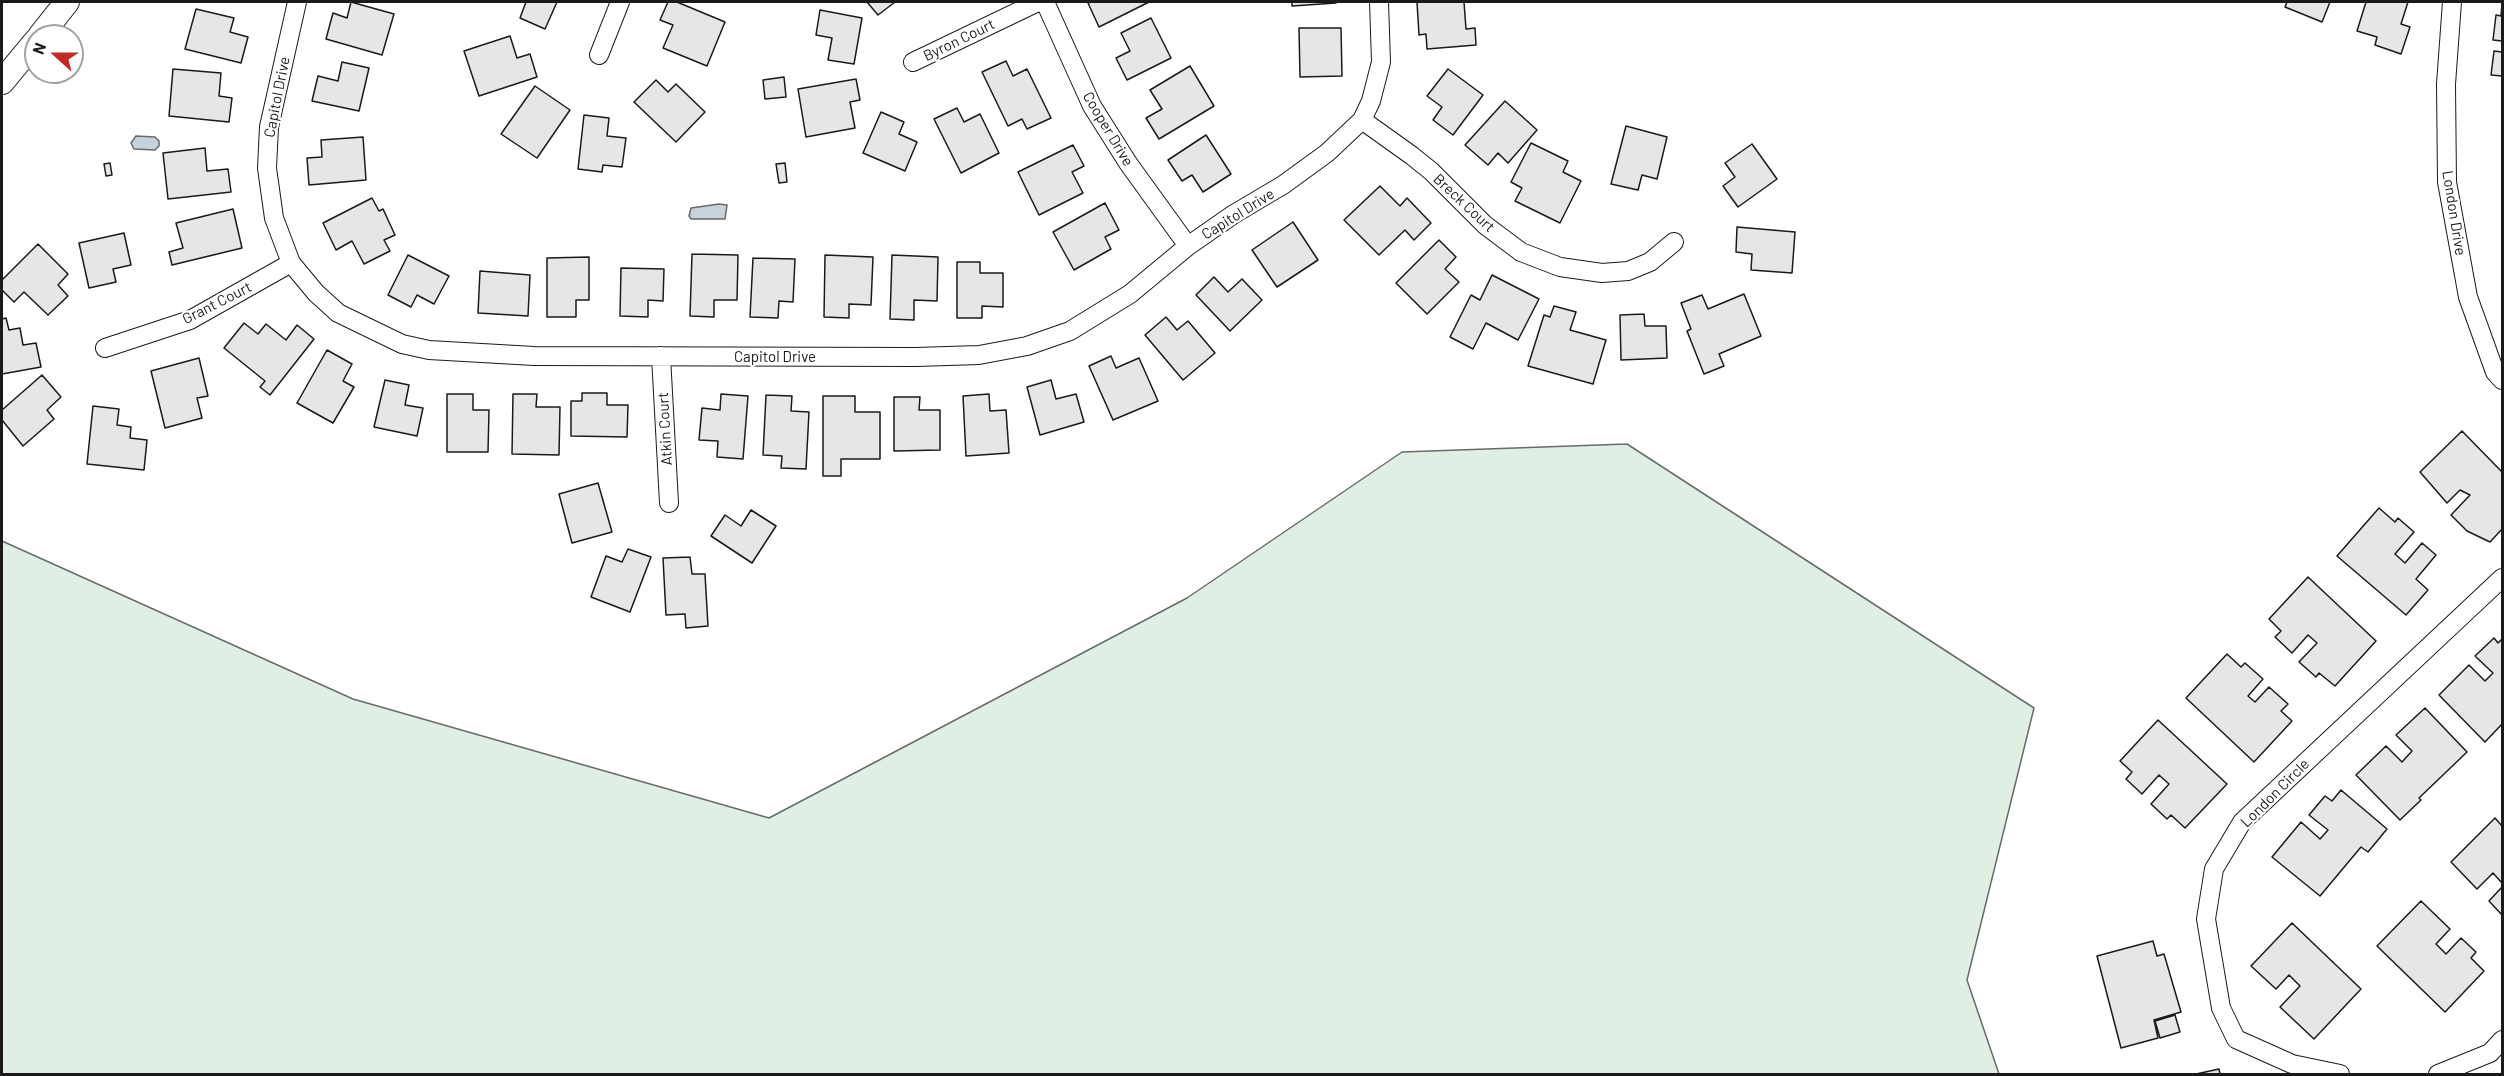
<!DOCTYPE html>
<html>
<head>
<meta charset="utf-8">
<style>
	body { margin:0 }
	#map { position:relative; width:2504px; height:1076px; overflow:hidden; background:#fff; font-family:Barlow,sans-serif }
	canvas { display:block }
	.frame { position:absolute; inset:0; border:3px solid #1a1a1a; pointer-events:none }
	.north { position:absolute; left:24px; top:24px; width:60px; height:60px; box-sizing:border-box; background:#fff; border:2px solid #a3a3a3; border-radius:50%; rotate:291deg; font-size:16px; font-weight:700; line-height:24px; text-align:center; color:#1a1a1a }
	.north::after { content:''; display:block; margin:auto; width:21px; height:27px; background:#c62828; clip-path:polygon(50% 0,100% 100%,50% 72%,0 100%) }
</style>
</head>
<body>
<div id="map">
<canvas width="2504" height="1076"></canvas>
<div class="frame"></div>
<div class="north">N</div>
</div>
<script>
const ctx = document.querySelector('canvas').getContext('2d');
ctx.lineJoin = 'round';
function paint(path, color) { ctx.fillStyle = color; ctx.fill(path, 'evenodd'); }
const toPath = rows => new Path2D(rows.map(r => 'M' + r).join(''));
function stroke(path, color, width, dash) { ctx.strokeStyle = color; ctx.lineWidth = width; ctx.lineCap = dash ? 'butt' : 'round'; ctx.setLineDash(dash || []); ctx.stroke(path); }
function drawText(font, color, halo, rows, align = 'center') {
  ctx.font = font + ' Barlow,sans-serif'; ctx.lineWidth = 4.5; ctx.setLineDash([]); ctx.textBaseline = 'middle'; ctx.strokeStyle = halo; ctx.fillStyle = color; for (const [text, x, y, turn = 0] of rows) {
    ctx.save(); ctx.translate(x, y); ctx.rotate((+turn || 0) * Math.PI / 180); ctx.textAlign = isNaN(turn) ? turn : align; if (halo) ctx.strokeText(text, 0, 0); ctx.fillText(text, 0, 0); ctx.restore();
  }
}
const green = toPath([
	[1627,444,2034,708,1967,980,1999,1074,2,1074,2,541,353,699,769,818,1187,598,1402,452,1627,444]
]);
paint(green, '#e0efe3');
stroke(green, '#6a6a6a', 1.5);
const water = toPath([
	[136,136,155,137,159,141,159,146,155,150,134,149,131,143,136,136],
	[719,204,727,205,725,219,691,219,689,216,691,208,719,204]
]);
paint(water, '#c6d2dc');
stroke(water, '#6a6a6a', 1.5);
const building = toPath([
	[351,2,394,14,382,55,326,39,333,13,347,18,351,2],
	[526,2,557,2,545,29,520,18,526,2],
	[668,2,677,2,725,22,707,66,663,48,673,25,660,20,668,2],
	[867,2,895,2,878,15,867,2],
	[1091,2,1149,2,1099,27,1088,3,1091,2],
	[1292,2,1336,2,1336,3,1292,6,1292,2],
	[1417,2,1464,2,1466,29,1475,28,1476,45,1427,49,1426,34,1419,35,1417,2],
	[2287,2,2330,2,2322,22,2285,7,2287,2],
	[2366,2,2408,2,2401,24,2410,27,2401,54,2375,45,2377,37,2357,31,2366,2],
	[2502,4,2502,41,2493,40,2496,15,2501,16,2502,4],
	[196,9,234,18,230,32,248,37,241,63,185,49,196,9],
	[820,10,862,18,854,64,828,60,832,38,816,35,820,10],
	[1151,18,1171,58,1127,80,1116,58,1130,51,1121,33,1151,18],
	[1299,28,1341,28,1342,76,1300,77,1299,28],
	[510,36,517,58,530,54,537,77,479,96,464,51,510,36],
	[2494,51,2502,52,2502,76,2491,75,2494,51],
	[1006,61,1013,76,1027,69,1051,118,1027,129,1022,119,1008,126,982,72,1006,61],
	[342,62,369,68,359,111,312,101,318,76,338,81,342,62],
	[1190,66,1214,106,1159,139,1146,118,1162,109,1150,90,1190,66],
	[173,69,221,73,219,96,232,98,229,122,169,116,173,69],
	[1448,69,1483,95,1453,135,1433,120,1442,107,1427,96,1448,69],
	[784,77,786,97,765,99,763,80,784,77],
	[856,79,860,100,850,102,855,128,806,137,798,89,856,79],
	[656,80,668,92,676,84,705,112,676,142,634,102,656,80],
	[535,86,570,110,537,158,501,134,535,86],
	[1505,101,1537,130,1508,163,1498,153,1488,165,1465,145,1505,101],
	[957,108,964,122,980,114,999,153,961,173,934,119,957,108],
	[881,112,904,122,899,134,917,142,905,171,863,153,881,112],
	[584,115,609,118,607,136,626,138,622,167,603,165,602,172,578,169,584,115],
	[1626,126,1667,137,1657,179,1642,175,1638,190,1611,184,1626,126],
	[1206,135,1231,174,1203,192,1192,175,1182,181,1168,160,1206,135],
	[363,137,366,180,309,185,307,158,322,157,321,140,363,137],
	[1531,143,1568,161,1563,172,1581,181,1560,223,1515,201,1522,188,1511,182,1531,143],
	[1752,144,1777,179,1738,207,1723,186,1735,177,1725,163,1752,144],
	[1073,145,1084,166,1072,172,1083,193,1039,215,1018,172,1073,145],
	[205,148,207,171,228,169,231,192,168,199,163,153,205,148],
	[110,163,112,175,106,176,104,164,110,163],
	[785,163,787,182,779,183,776,164,785,163],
	[1380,186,1400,206,1407,198,1431,223,1414,240,1405,230,1379,255,1344,220,1380,186],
	[372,198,379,211,383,209,395,235,384,240,390,251,364,264,352,241,336,250,323,223,372,198],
	[1105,203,1119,230,1105,237,1111,249,1074,270,1053,232,1105,203],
	[233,209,242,248,172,265,169,252,183,248,176,223,233,209],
	[1293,222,1318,260,1277,287,1252,250,1293,222],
	[1737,227,1795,232,1792,273,1751,270,1752,254,1736,252,1737,227],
	[124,233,131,265,113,269,116,282,89,288,79,243,124,233],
	[1439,240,1456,257,1445,269,1459,282,1427,314,1396,283,1439,240],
	[38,244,68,274,58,285,68,296,48,315,24,292,14,302,2,290,2,280,38,244],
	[692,254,738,255,737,300,714,300,714,317,690,316,692,254],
	[408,255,449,276,434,304,417,295,411,307,388,295,408,255],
	[825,255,873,257,871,305,849,304,849,318,824,317,825,255],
	[892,255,938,257,937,301,914,300,914,320,890,319,892,255],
	[589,257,589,300,576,300,576,317,547,317,547,258,589,257],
	[753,258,795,259,793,302,779,301,778,318,750,317,753,258],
	[957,262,980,262,980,273,1003,273,1003,307,982,306,982,318,957,318,957,262],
	[621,268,664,269,663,301,648,300,648,317,620,316,621,268],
	[480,271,530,275,528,316,478,313,480,271],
	[1492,275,1539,299,1518,340,1486,323,1473,349,1450,337,1471,295,1480,300,1492,275],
	[1214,277,1228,292,1242,279,1262,300,1230,331,1196,295,1214,277],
	[1744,294,1761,336,1719,354,1724,366,1704,374,1687,331,1691,329,1681,303,1702,295,1708,309,1744,294],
	[1554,306,1576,312,1570,330,1606,340,1593,384,1528,366,1544,315,1550,317,1554,306],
	[1644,314,1645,326,1666,326,1667,358,1621,360,1620,315,1644,314],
	[1166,317,1177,330,1188,321,1215,353,1183,380,1145,335,1166,317],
	[6,318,9,330,20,328,23,345,36,343,41,367,2,374,2,319,6,318],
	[244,323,258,334,266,324,286,340,297,325,314,339,270,395,260,387,265,381,224,348,244,323],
	[327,350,352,364,343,381,354,387,333,423,297,403,327,350],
	[1111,356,1116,368,1139,358,1158,401,1113,420,1089,366,1111,356],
	[199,358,208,396,197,398,202,418,165,428,151,371,199,358],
	[42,375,61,397,47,410,54,419,23,446,2,420,2,410,42,375],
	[385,380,409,385,405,405,423,408,417,436,374,427,385,380],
	[1051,380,1056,399,1076,394,1084,422,1040,435,1027,387,1051,380],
	[582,393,607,393,607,405,628,405,627,437,571,436,571,401,582,401,582,393],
	[447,394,473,394,473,410,489,410,488,452,447,452,447,394],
	[513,394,537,394,536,407,560,407,559,455,512,454,513,394],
	[721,394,748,396,743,459,717,457,718,441,699,440,702,408,720,410,721,394],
	[989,394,990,411,1006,410,1009,453,966,456,963,396,989,394],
	[766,395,792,396,791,411,809,412,806,469,781,468,782,456,763,455,766,395],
	[823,396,855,396,855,412,880,412,880,459,841,459,841,476,823,476,823,396],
	[894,397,920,397,919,410,940,410,940,450,894,451,894,397],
	[93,406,119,409,117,425,131,427,130,438,147,440,144,470,87,464,93,406],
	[2462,431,2502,472,2502,529,2490,542,2467,531,2451,515,2470,495,2460,490,2447,503,2420,472,2462,431],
	[598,483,612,532,572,543,559,494,598,483],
	[2379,508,2395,522,2398,518,2414,532,2395,554,2405,563,2422,543,2436,555,2416,579,2428,590,2406,615,2337,556,2379,508],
	[751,510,776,526,752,563,711,536,725,515,741,526,751,510],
	[628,549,651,557,630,612,591,597,606,556,622,562,628,549],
	[690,557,692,574,705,574,708,626,686,628,685,614,666,615,663,558,690,557],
	[2308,577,2376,641,2335,686,2319,673,2316,677,2299,662,2317,643,2308,635,2292,653,2275,637,2281,631,2269,619,2308,577],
	[2494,638,2498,643,2502,639,2502,724,2485,742,2439,695,2469,665,2485,681,2493,673,2475,656,2494,638],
	[2227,654,2241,667,2245,663,2263,679,2248,696,2255,702,2269,687,2288,704,2281,711,2292,721,2254,762,2186,698,2227,654],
	[2425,708,2467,752,2419,798,2421,800,2400,820,2356,775,2386,746,2402,762,2412,751,2396,735,2425,708],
	[2158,720,2227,784,2185,828,2171,815,2167,819,2151,804,2169,784,2159,775,2142,794,2126,779,2132,772,2120,761,2158,720],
	[2341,790,2387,829,2368,852,2361,847,2320,896,2272,857,2301,822,2320,839,2328,830,2309,815,2325,796,2332,801,2341,790],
	[2495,818,2502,826,2502,883,2493,873,2477,889,2451,862,2495,818],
	[2502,887,2502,915,2489,901,2502,887],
	[2421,901,2450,929,2436,944,2446,954,2461,938,2476,952,2471,958,2484,971,2445,1012,2377,946,2421,901],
	[2292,923,2361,989,2314,1039,2280,1007,2300,986,2289,975,2276,989,2251,966,2292,923],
	[2153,941,2157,956,2164,954,2181,1012,2154,1020,2158,1038,2121,1048,2097,956,2153,941],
	[2175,1015,2180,1032,2160,1038,2155,1021,2175,1015],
	[2219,1069,2220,1074,2196,1074,2219,1069]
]);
paint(building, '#e6e6e6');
stroke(building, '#1a1a1a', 1.5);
const minor = toPath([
	[297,2,269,127,267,168,274,218,291,263,316,293,338,313,402,344,429,350,534,356,916,357,979,355,1027,346,1070,331,1130,294,1188,246,1234,214,1283,185,1327,153,1362,120,1371,101,1381,62,1379,2],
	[1045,2,1092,106,1128,163,1188,246],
	[2452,2,2446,84,2447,182,2468,297,2495,372,2502,380],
	[599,55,620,2],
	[913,62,1038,2],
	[1362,120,1411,155,1431,171,1485,225,1521,252,1560,267,1602,273,1628,271,1650,262,1674,242],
	[105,348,190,320,291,263],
	[661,356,669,503],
	[2340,1074,2292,1064,2236,1039,2221,1008,2206,919,2214,869,2242,822,2502,578],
	[2438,1074,2490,1053,2502,1040]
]);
const tertiary = toPath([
	[40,36,67,2],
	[2,82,36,41]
]);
stroke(minor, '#1a1a1a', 20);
stroke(tertiary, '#1a1a1a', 26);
stroke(minor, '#fff', 18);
stroke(tertiary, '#fff', 24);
drawText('15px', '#1a1a1a', '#fff', [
	["Byron Court",959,40,-26],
	["Capitol Drive",277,97,-79],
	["Cooper Drive",1108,129,59],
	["Breck Court",1464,203,43],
	["London Drive",2454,213,81],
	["Capitol Drive",1238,214,-32],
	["Grant Court",217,303,-27],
	["Capitol Drive",775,357],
	["Atkin Court",665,429,-93],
	["London Circle",2275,793,-45]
]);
</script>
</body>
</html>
